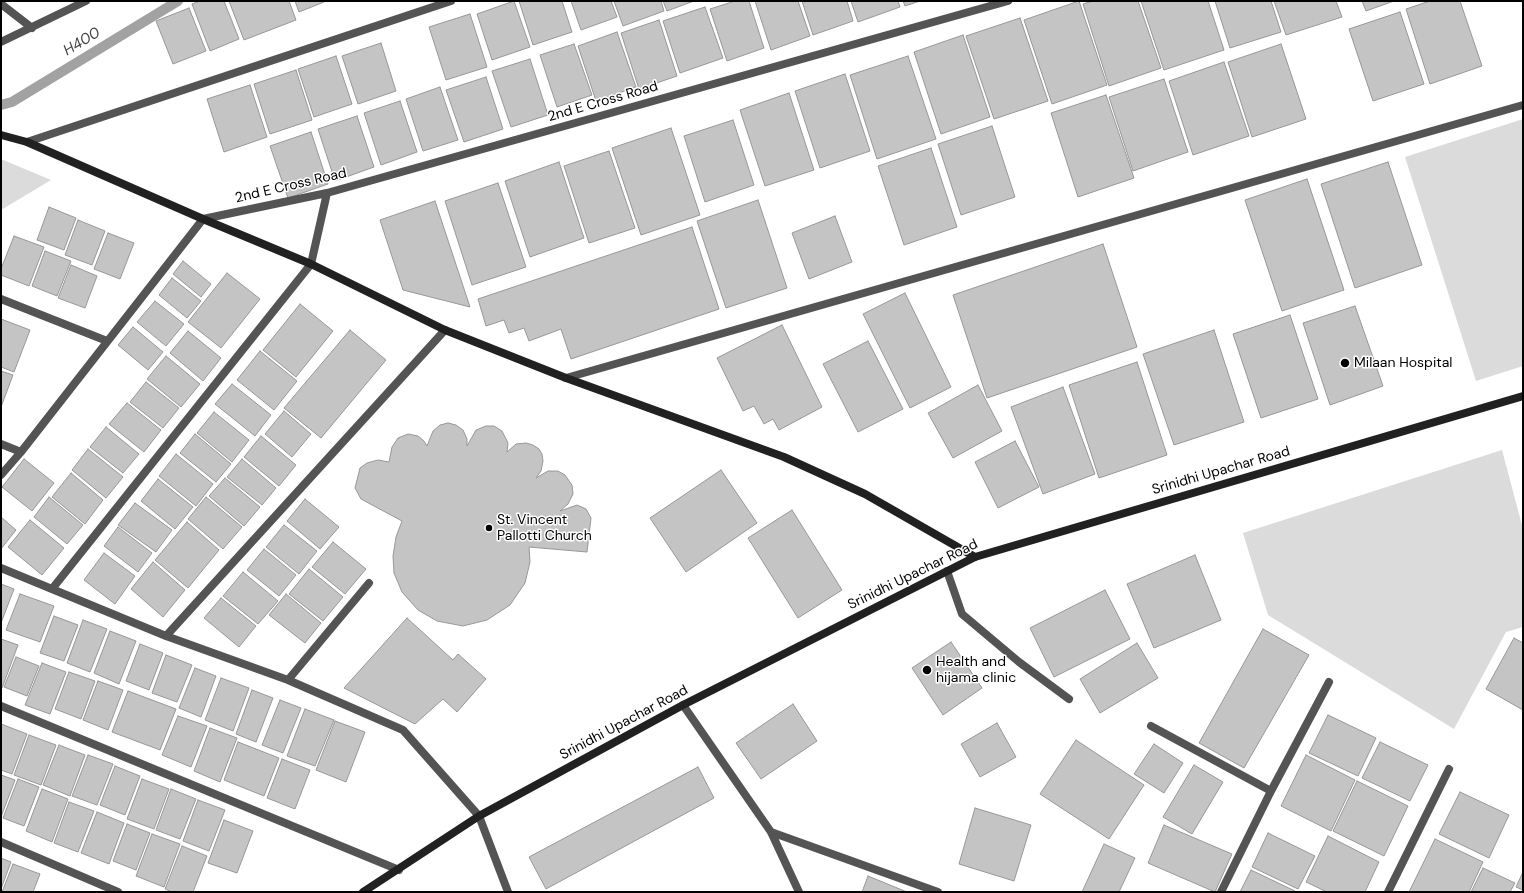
<!DOCTYPE html>
<html>
<head>
<meta charset="utf-8">
<style>
	body { margin:0 }
	#map { position:relative; width:1524px; height:893px; overflow:hidden; background:#fff; font-family:"DM Sans",sans-serif }
	canvas { display:block }
	.frame { position:absolute; inset:0; border:2px solid #000; pointer-events:none }
</style>
</head>
<body>
<div id="map">
<canvas width="1524" height="893"></canvas>
<div class="frame"></div>
</div>
<script>
const ctx = document.querySelector('canvas').getContext('2d');
ctx.lineJoin = 'round';
function paint(path, color) { ctx.fillStyle = color; ctx.fill(path, 'evenodd'); }
const toPath = rows => new Path2D(rows.map(r => 'M' + r).join(''));
function stroke(path, color, width, dash) { ctx.strokeStyle = color; ctx.lineWidth = width; ctx.lineCap = dash ? 'butt' : 'round'; ctx.setLineDash(dash || []); ctx.stroke(path); }
function drawText(font, color, halo, rows, align = 'center') {
  ctx.font = font + ' "DM Sans",sans-serif'; ctx.lineWidth = 3; ctx.setLineDash([]); ctx.textBaseline = 'middle'; ctx.strokeStyle = halo; ctx.fillStyle = color; for (const [text, x, y, turn = 0] of rows) {
    ctx.save(); ctx.translate(x, y); ctx.rotate((+turn || 0) * Math.PI / 180); ctx.textAlign = isNaN(turn) ? turn : align; if (halo) ctx.strokeText(text, 0, 0); ctx.fillText(text, 0, 0); ctx.restore();
  }
}
paint(toPath([
	[1523,119,1523,366,1476,381,1405,157],
	[1,159,51,180,1,210],
	[1502,450,1523,529,1523,627,1506,632,1454,729,1268,615,1243,533]
]), '#dbdbdb');
stroke(toPath([
	[1,105,12,102,178,1]
]), '#a2a2a2', 10);
const building = toPath([
	[200,1,224,1,239,39,210,51,192,4,200,1],
	[229,1,289,1,296,20,244,40,229,1],
	[295,1,323,1,324,2,299,12,295,1],
	[514,1,530,47,492,60,477,14,514,1],
	[519,1,562,1,572,32,533,45,519,1],
	[571,1,611,1,617,17,581,30,571,1],
	[614,1,661,1,664,11,623,26,614,1],
	[663,1,694,1,667,11,663,1],
	[735,1,749,1,764,48,727,61,710,9,735,1],
	[755,1,798,1,810,36,771,50,755,1],
	[802,1,847,1,853,21,813,35,802,1],
	[851,1,898,1,900,7,858,22,851,1],
	[903,1,920,1,905,6,903,1],
	[1079,1,1107,85,1052,104,1024,20,1079,1],
	[1093,1,1138,1,1161,68,1109,86,1083,4,1093,1],
	[1141,1,1208,1,1224,50,1164,70,1141,1],
	[1215,1,1271,1,1281,32,1230,48,1215,1],
	[1274,1,1336,1,1342,17,1286,35,1274,1],
	[1362,1,1394,1,1366,11,1362,1],
	[1430,1,1460,1,1482,66,1430,84,1406,9,1430,1],
	[705,7,723,58,680,73,663,21,705,7],
	[189,8,206,51,173,64,156,21,189,8],
	[1400,12,1424,84,1373,101,1349,29,1400,12],
	[470,14,487,67,446,80,429,27,470,14],
	[1020,18,1048,101,994,119,966,36,1020,18],
	[659,20,677,76,639,89,621,33,659,20],
	[617,32,636,87,596,101,578,46,617,32],
	[963,35,990,117,941,134,914,52,963,35],
	[381,43,396,91,358,104,342,56,381,43],
	[574,44,592,95,557,107,540,55,574,44],
	[1281,44,1306,119,1252,137,1228,62,1281,44],
	[336,56,352,104,314,117,298,69,336,56],
	[908,56,936,139,877,159,850,75,908,56],
	[530,59,548,115,511,127,492,71,530,59],
	[1224,62,1249,136,1193,155,1169,81,1224,62],
	[296,70,312,120,270,134,254,84,296,70],
	[845,74,870,151,820,168,795,91,845,74],
	[486,77,503,129,464,142,446,90,486,77],
	[1164,79,1188,152,1133,171,1109,97,1164,79],
	[250,85,267,137,224,152,207,99,250,85],
	[440,87,458,140,423,151,406,99,440,87],
	[789,93,814,170,765,186,740,110,789,93],
	[1106,95,1134,178,1078,197,1051,113,1106,95],
	[400,101,417,152,381,165,364,113,400,101],
	[357,116,374,167,335,181,318,129,357,116],
	[733,120,754,185,705,202,684,136,733,120],
	[992,126,1015,197,961,215,938,144,992,126],
	[671,128,700,215,641,235,612,148,671,128],
	[311,132,328,184,288,198,270,146,311,132],
	[931,148,957,227,904,245,878,166,931,148],
	[609,151,635,228,589,243,564,166,609,151],
	[559,162,584,238,530,257,505,181,559,162],
	[1388,162,1422,265,1355,288,1321,184,1388,162],
	[1307,179,1344,290,1282,311,1245,200,1307,179],
	[498,183,526,267,472,285,445,201,498,183],
	[758,200,787,288,726,308,697,221,758,200],
	[435,201,470,307,403,290,380,220,435,201],
	[49,207,76,218,64,250,37,240,49,207],
	[835,216,852,262,809,279,792,233,835,216],
	[78,220,105,231,92,265,65,255,78,220],
	[692,227,719,309,571,359,561,329,529,341,524,328,509,333,504,320,486,326,478,299,692,227],
	[108,233,134,243,120,279,94,269,108,233],
	[14,236,44,247,29,286,1,275,1,269,14,236],
	[1103,244,1137,347,987,398,953,295,1103,244],
	[45,251,71,261,57,296,32,286,45,251],
	[183,261,211,284,201,297,173,274,183,261],
	[71,265,97,276,85,308,58,298,71,265],
	[227,273,260,299,221,348,188,322,227,273],
	[172,278,201,301,187,318,159,295,172,278],
	[905,293,951,387,910,408,863,314,905,293],
	[155,301,184,324,166,346,137,322,155,301],
	[300,304,333,331,296,377,263,350,300,304],
	[1355,306,1383,386,1330,405,1303,323,1355,306],
	[1290,315,1318,399,1261,418,1233,334,1290,315],
	[1,319,30,330,14,372,1,367,1,319],
	[782,325,822,407,779,430,773,419,764,424,754,406,743,411,717,358,782,325],
	[133,327,163,352,148,370,118,345,133,327],
	[350,330,386,360,321,438,284,408,350,330],
	[1214,330,1244,422,1174,445,1143,354,1214,330],
	[188,331,221,358,203,381,170,353,188,331],
	[868,341,903,409,858,432,823,364,868,341],
	[260,351,297,381,274,410,237,380,260,351],
	[166,356,200,384,181,407,147,379,166,356],
	[1137,362,1167,455,1099,478,1069,385,1137,362],
	[1,371,13,375,1,407,1,371],
	[146,382,179,408,163,428,130,402,146,382],
	[232,384,271,415,255,436,215,404,232,384],
	[978,385,1002,431,953,458,928,413,978,385],
	[1063,387,1095,474,1043,494,1011,407,1063,387],
	[127,403,161,430,144,452,109,424,127,403],
	[284,411,311,434,292,457,265,434,284,411],
	[214,412,249,440,232,462,197,433,214,412],
	[448,423,456,425,463,430,467,439,467,446,476,430,486,426,494,426,502,431,508,443,507,452,516,444,526,443,533,445,539,449,542,454,543,461,541,471,536,478,548,471,558,471,565,475,572,485,573,494,568,504,560,511,577,505,586,509,591,518,587,552,529,547,530,562,525,583,510,605,487,620,463,626,437,621,418,610,402,592,394,573,393,556,396,537,402,521,361,499,355,488,360,468,367,463,378,460,389,462,392,447,398,438,408,434,418,436,424,441,427,446,433,431,440,425,448,423],
	[106,427,139,454,123,473,90,447,106,427],
	[195,434,231,464,216,482,180,453,195,434],
	[261,436,296,465,279,486,244,457,261,436],
	[1015,441,1039,487,998,508,975,462,1015,441],
	[88,449,123,477,106,498,72,470,88,449],
	[176,454,213,484,196,506,159,476,176,454],
	[24,459,54,483,32,511,2,487,24,459],
	[242,459,276,488,262,505,227,477,242,459],
	[721,470,757,523,686,572,650,518,721,470],
	[71,473,103,500,85,524,52,497,71,473],
	[225,478,260,507,244,526,209,496,225,478],
	[158,479,193,507,175,529,141,501,158,479],
	[49,497,83,525,67,544,34,517,49,497],
	[206,497,242,527,223,549,188,519,206,497],
	[305,499,339,527,320,549,287,521,305,499],
	[135,503,172,530,156,552,118,525,135,503],
	[792,510,842,590,798,618,748,538,792,510],
	[1,517,16,530,1,549,1,517],
	[30,520,64,548,42,575,8,547,30,520],
	[187,522,219,550,188,588,155,560,187,522],
	[284,525,317,551,299,574,266,547,284,525],
	[118,527,152,553,138,572,104,546,118,527],
	[333,542,366,569,345,594,312,567,333,542],
	[264,549,296,575,279,596,247,570,264,549],
	[104,553,135,576,115,604,84,580,104,553],
	[1195,555,1221,620,1154,648,1127,584,1195,555],
	[153,562,185,590,163,617,131,589,153,562],
	[309,569,343,597,323,621,289,594,309,569],
	[243,572,278,601,258,624,223,596,243,572],
	[1,584,14,589,1,623,1,584],
	[1105,590,1130,639,1054,677,1030,628,1105,590],
	[20,594,54,606,40,642,6,630,20,594],
	[286,594,321,623,305,643,269,615,286,594],
	[221,598,256,626,239,647,204,618,221,598],
	[54,616,78,625,64,661,40,653,54,616],
	[407,618,453,660,458,654,486,679,457,712,443,699,415,724,344,688,407,618],
	[83,620,107,629,90,672,67,663,83,620],
	[1263,629,1309,655,1244,768,1199,743,1263,629],
	[110,631,136,641,119,684,94,673,110,631],
	[1514,638,1523,643,1523,710,1486,689,1514,638],
	[1,639,18,645,2,688,1,688,1,639],
	[951,642,982,688,943,715,912,668,951,642],
	[1137,643,1158,678,1100,713,1080,679,1137,643],
	[140,644,163,653,149,690,126,681,140,644],
	[166,655,192,665,177,702,152,693,166,655],
	[16,657,39,666,27,696,4,687,16,657],
	[42,663,66,672,50,714,25,705,42,663],
	[195,668,216,676,201,717,179,708,195,668],
	[69,672,95,681,81,719,55,709,69,672],
	[221,678,249,688,233,731,205,720,221,678],
	[98,681,123,690,108,730,83,720,98,681],
	[252,690,273,698,256,742,236,734,252,690],
	[128,691,176,709,160,750,112,732,128,691],
	[280,700,301,708,283,753,262,745,280,700],
	[793,704,817,741,761,779,736,743,793,704],
	[305,709,334,720,315,766,287,756,305,709],
	[1328,715,1376,738,1358,776,1309,753,1328,715],
	[178,716,207,726,191,767,162,755,178,716],
	[335,721,365,732,346,782,316,770,335,721],
	[997,723,1016,757,980,777,961,744,997,723],
	[1,724,27,734,12,774,1,770,1,724],
	[210,728,237,738,220,782,194,771,210,728],
	[29,735,56,745,41,785,14,775,29,735],
	[1076,740,1144,785,1109,839,1040,794,1076,740],
	[238,742,279,758,264,796,224,780,238,742],
	[1380,742,1428,765,1410,801,1362,778,1380,742],
	[1154,744,1183,763,1164,793,1134,774,1154,744],
	[59,745,85,755,70,796,43,785,59,745],
	[88,755,113,764,97,805,72,796,88,755],
	[1306,755,1355,780,1331,831,1281,806,1306,755],
	[282,759,310,770,295,809,267,798,282,759],
	[1194,765,1223,782,1192,834,1163,817,1194,765],
	[115,766,140,776,125,815,100,805,115,766],
	[698,767,714,798,546,889,529,857,698,767],
	[1,775,15,780,1,817,1,775],
	[18,779,39,787,24,826,3,818,18,779],
	[142,779,169,789,154,829,127,819,142,779],
	[1357,781,1408,806,1384,856,1333,831,1357,781],
	[42,789,68,799,52,842,26,831,42,789],
	[171,789,196,799,180,839,156,830,171,789],
	[1460,792,1509,815,1489,858,1439,834,1460,792],
	[198,800,225,810,209,851,183,841,198,800],
	[69,802,94,811,78,852,54,843,69,802],
	[975,808,1031,825,1014,881,959,864,975,808],
	[97,812,124,823,109,864,81,853,97,812],
	[224,820,253,831,237,873,208,863,224,820],
	[127,824,150,833,136,870,113,861,127,824],
	[1164,825,1232,854,1215,892,1148,863,1164,825],
	[1268,833,1315,856,1298,889,1252,867,1268,833],
	[152,834,180,844,164,887,136,876,152,834],
	[1328,836,1379,862,1365,892,1327,892,1306,882,1328,836],
	[1435,839,1483,862,1469,892,1409,892,1435,839],
	[1104,844,1135,858,1119,892,1082,892,1104,844],
	[182,846,207,856,193,892,172,892,165,889,182,846],
	[1,858,11,862,1,889,1,858],
	[13,864,40,874,33,892,2,892,13,864],
	[1483,868,1515,883,1510,892,1471,892,1483,868],
	[1251,870,1295,891,1294,892,1240,892,1251,870],
	[1523,872,1523,890,1516,887,1523,872],
	[868,876,907,892,862,892,868,876]
]);
paint(building, '#c4c4c4');
stroke(building, '#989898', 1);
stroke(toPath([
	[947,571,962,614,1019,662,1069,699]
]), '#545454', 8);
stroke(toPath([
	[1,4,32,28],
	[1,42,86,1],
	[27,142,451,1],
	[1,299,107,341],
	[566,378,1523,105],
	[1,444,21,452],
	[1,475,21,452,203,219,327,193,1008,1],
	[1,568,166,636,288,680,403,730,479,816,508,892],
	[52,589,311,264,327,193],
	[166,636,445,330],
	[288,680,369,583],
	[683,705,771,832,799,892],
	[1,706,399,870],
	[1151,726,1271,791],
	[771,832,938,892],
	[1,842,118,892],
	[1221,892,1271,791,1329,682],
	[1388,892,1449,769]
]), '#545454', 8);
stroke(toPath([
	[1,135,27,142,203,219,311,264,445,330,566,378,784,457,865,494,975,557],
	[363,892,479,816,683,705,975,557,1523,396]
]), '#212121', 8);
for (const [x, y, r, color] of [
	[1345,363,5,"#000"],
	[489,528,4,"#000"],
	[927,670,5,"#000"]
]) { const dot = new Path2D(); dot.arc(x, y, r, 0, 2 * Math.PI); ctx.fillStyle = color; ctx.fill(dot); stroke(dot, '#fff', 1.5); }
drawText('14px', '#000', '#fff', [
	["2nd E Cross Road",603,102,-16],
	["2nd E Cross Road",291,186,-13],
	["Srinidhi Upachar Road",1221,471,-16],
	["Srinidhi Upachar Road",913,575,-26],
	["Srinidhi Upachar Road",624,723,-28]
]);
drawText('14px', '#000', '#fff', [
	["Milaan Hospital",1354,363],
	["St. Vincent",497,520],
	["Pallotti Church",497,536],
	["Health and",936,662],
	["hijama clinic",936,678]
], 'left');
drawText('italic 15px', '#434343', '#fff', [
	["H400",82,42,-31]
]);
</script>
</body>
</html>
